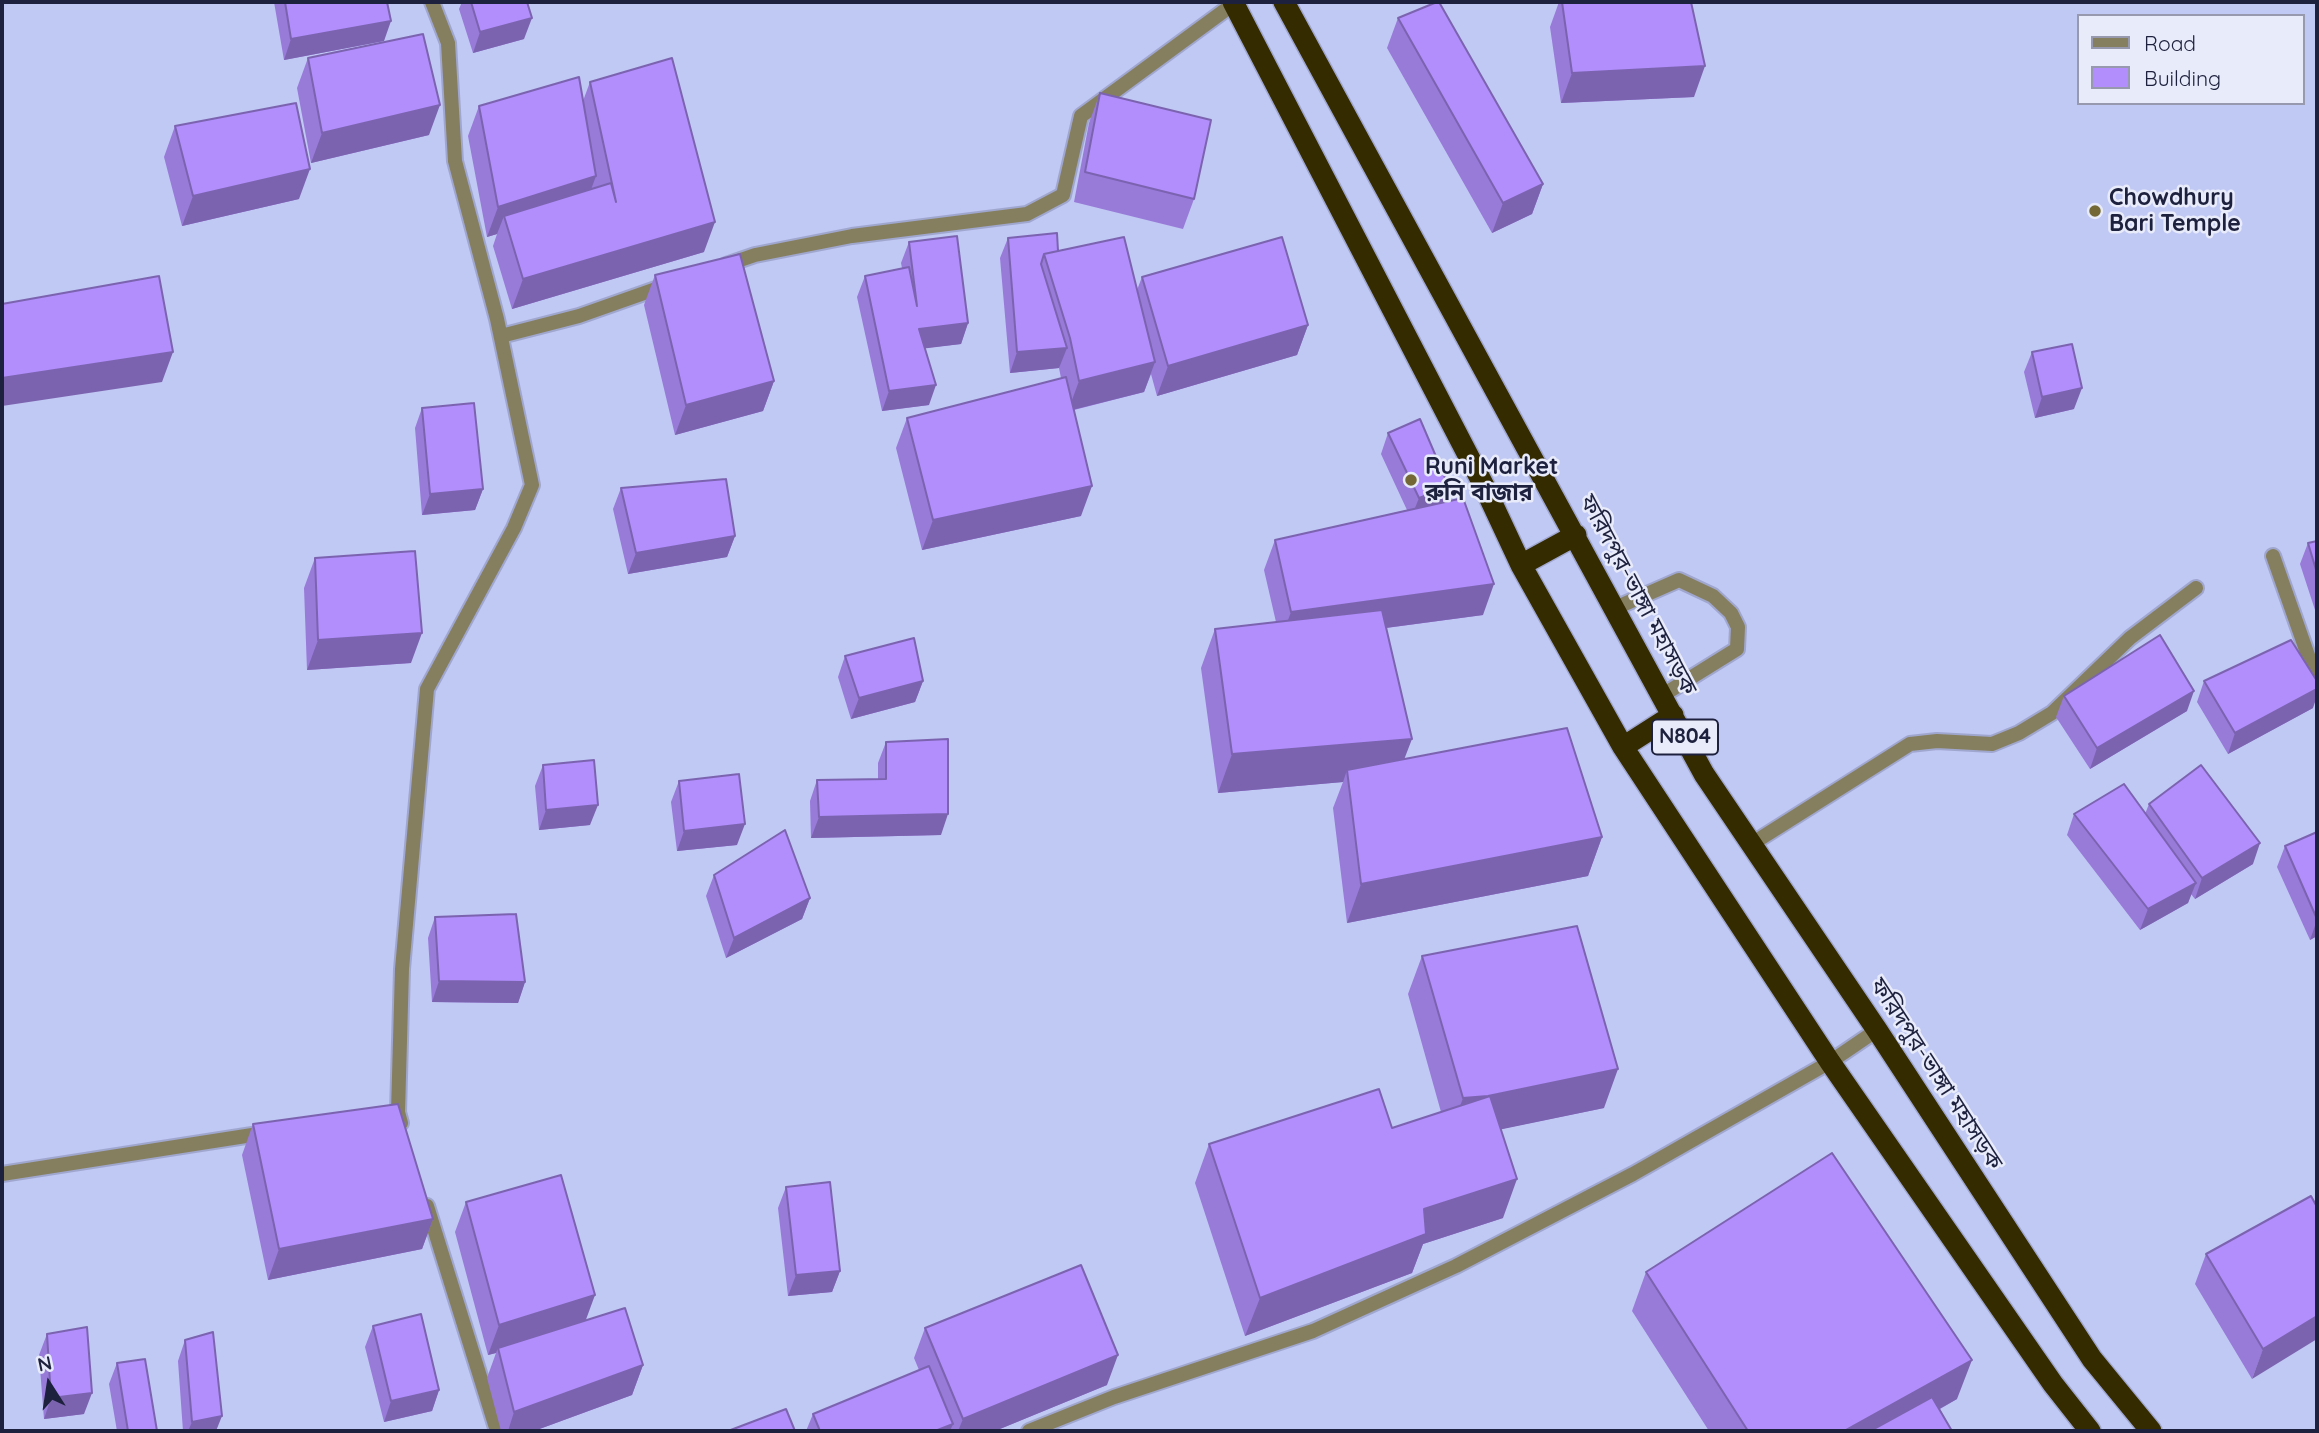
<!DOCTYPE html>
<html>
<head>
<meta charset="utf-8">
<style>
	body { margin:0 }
	#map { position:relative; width:2319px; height:1433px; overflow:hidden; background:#c0c8f4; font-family:Quicksand,sans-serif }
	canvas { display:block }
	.frame { position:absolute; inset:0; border:4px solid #1e213d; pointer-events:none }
	.legend { position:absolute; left:2077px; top:14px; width:228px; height:91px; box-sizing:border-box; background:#e8ebfa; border:2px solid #979aae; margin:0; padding:9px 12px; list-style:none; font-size:21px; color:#1e213d }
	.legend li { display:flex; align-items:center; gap:14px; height:35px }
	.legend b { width:35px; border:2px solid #979aae }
	.north { position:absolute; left:14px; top:1349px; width:70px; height:70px; -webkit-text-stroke:5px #e8ebfa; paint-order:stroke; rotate:348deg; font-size:19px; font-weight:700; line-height:28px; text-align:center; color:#1e213d }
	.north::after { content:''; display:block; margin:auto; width:24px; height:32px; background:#1e213d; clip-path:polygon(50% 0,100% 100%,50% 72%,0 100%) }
</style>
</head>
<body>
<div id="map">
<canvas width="2319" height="1433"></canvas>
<div class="frame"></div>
<ul class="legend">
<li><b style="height:9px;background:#867f5f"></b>Road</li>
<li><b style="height:19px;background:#b18efc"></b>Building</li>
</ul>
<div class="north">N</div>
</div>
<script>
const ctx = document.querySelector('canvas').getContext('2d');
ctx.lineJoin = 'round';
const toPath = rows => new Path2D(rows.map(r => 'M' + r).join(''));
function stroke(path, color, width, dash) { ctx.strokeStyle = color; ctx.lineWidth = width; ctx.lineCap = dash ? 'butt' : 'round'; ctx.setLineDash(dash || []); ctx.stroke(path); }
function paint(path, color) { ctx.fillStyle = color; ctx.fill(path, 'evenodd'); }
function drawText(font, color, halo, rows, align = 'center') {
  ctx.font = font + ' Quicksand,"Noto Sans Bengali",sans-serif'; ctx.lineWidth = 5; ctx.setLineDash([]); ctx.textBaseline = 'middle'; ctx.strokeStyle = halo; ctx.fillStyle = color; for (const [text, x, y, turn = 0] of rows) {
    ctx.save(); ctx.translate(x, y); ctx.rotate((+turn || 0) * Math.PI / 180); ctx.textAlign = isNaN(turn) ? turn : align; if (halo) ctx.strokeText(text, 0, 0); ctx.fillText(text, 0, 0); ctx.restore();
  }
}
const lane = toPath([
	[1613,609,1679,580,1713,596,1731,613,1738,627,1737,649,1663,695]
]);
const street = toPath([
	[726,265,755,255,852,236,1027,214,1063,195,1081,116,1236,2],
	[501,336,579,316,667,285],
	[2273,556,2317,681],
	[1750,845,1910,744,1937,741,1992,744,2019,733,2052,713,2130,638,2196,588],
	[401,1123,398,1112,402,969,427,689,514,528,532,485,497,319,455,161,448,43,432,2],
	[2,1174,265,1133],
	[427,1206,497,1431],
	[1029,1431,1114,1397,1313,1331,1456,1266,1633,1174,1830,1062,1877,1030]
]);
const highway = toPath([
	[1233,2,1484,486,1521,565,1623,747,1830,1062,2053,1384,2090,1431],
	[1284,2,1704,774,1877,1030,2092,1359,2151,1431],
	[1521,565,1576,535],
	[1623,747,1673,715]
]);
stroke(lane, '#a0a7cf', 18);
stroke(street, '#a0a7cf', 18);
stroke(highway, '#a0a7cf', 24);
stroke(lane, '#867f5f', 14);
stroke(street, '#867f5f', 14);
stroke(highway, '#342b00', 21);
paint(toPath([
	[274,2,387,2,384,41,284,60],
	[462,2,527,2,524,39,473,53,459,9],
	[1559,2,1691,2,1694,97,1561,103,1550,27],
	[1398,18,1543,184,1532,214,1492,233,1387,48],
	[308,58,429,135,311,163,297,88],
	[590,82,704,252,512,309,493,246,497,234,487,237,468,136,479,106,583,101],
	[1100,93,1194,199,1183,229,1074,202,1089,123],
	[175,126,299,199,182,226,164,157],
	[1008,238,1058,251,1137,290,1142,277,1308,325,1297,355,1157,396,1151,374,1144,392,1074,410,1081,516,922,550,896,448,907,418,1061,378,1059,368,1010,373,1000,258],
	[909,242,968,323,961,344,925,348,929,405,882,411,857,297,865,276,902,268,901,263],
	[655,275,774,381,763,411,675,435,644,305],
	[2032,352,2074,409,2035,418,2024,372],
	[422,408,483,489,475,510,422,515,415,428],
	[1388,433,1449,487,1443,502,1483,615,1386,628,1404,759,1602,837,1588,876,1347,923,1333,808,1343,782,1218,793,1201,668,1215,629,1276,622,1264,570,1275,540,1407,510,1381,454],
	[621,488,735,536,727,557,628,574,613,509],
	[2317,541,2317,613,2316,613,2300,564,2308,543],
	[315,558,411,663,307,670,304,588],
	[845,656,923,681,915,702,851,719,838,677],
	[2204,681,2313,708,2228,754,2197,702],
	[2064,696,2187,711,2090,769,2056,717],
	[886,742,941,835,811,838,810,801,817,780,878,779,878,763],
	[543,765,590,825,539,830,535,786],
	[679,781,737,845,677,851,671,802],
	[2149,804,2253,864,2195,899,2191,894,2188,903,2140,930,2067,835,2074,814,2145,814],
	[2317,832,2317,936,2310,940,2277,867,2285,846],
	[714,875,810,898,802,919,726,958,706,896],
	[435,917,525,982,518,1003,432,1002,428,938],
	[1422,956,1604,1108,1501,1129,1503,1218,1423,1244,1412,1273,1245,1336,1195,1183,1209,1144,1392,1128,1441,1112,1408,994],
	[253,1124,433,1219,422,1249,268,1280,242,1155],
	[786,1187,840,1271,832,1292,788,1296,778,1208],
	[466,1202,586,1321,643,1365,632,1395,534,1431,501,1431,487,1378,496,1353,488,1355,455,1232],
	[2317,1207,2252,1379,2195,1284,2206,1254],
	[1646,1272,1957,1399,1940,1409,1952,1431,1709,1431,1632,1311],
	[373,1326,439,1390,432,1411,384,1422,365,1347],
	[925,1328,1107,1385,995,1431,806,1431,813,1414,919,1370,914,1358],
	[47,1334,84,1414,44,1419,39,1355],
	[185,1340,216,1431,183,1431,178,1361],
	[117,1363,157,1431,117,1431,109,1384]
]), '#987ad9');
paint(toPath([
	[532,18,524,39,473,53,480,32],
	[391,21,384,41,284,60,291,39],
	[1705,66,1694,97,1561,103,1572,73],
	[440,105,429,135,311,163,322,133],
	[310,169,299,199,182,226,193,196],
	[596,176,585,206,504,216,497,234,487,237,498,207],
	[1543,184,1532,214,1492,233,1503,203],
	[715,222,704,252,512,309,523,279],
	[968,323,961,344,912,350,919,329],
	[1308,325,1297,355,1157,396,1168,366],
	[1067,348,1059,368,1010,373,1017,352],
	[173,352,162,382,2,406,2,378],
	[1155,362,1144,392,1068,411,1079,381],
	[774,381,763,411,675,435,686,405],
	[936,385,929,405,882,411,889,391],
	[2082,388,2074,409,2035,418,2042,397],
	[1092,486,1081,516,922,550,933,520],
	[1449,487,1441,507,1411,518,1419,498],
	[483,489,475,510,422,515,430,494],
	[735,536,727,557,628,574,636,553],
	[1494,584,1483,615,1280,642,1291,612],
	[422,633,411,663,307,670,318,640],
	[923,681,915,702,851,719,859,698],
	[2317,689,2317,696,2313,708,2228,754,2235,733],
	[2194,691,2187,711,2090,769,2097,748],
	[1412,739,1397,778,1347,770,1343,782,1218,793,1232,754],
	[598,805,590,825,539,830,546,810],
	[948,814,941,835,811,838,819,817],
	[745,824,737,845,677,851,684,831],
	[1602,837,1588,876,1347,923,1361,884],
	[2260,843,2253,864,2195,899,2202,878],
	[2196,883,2188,903,2140,930,2148,909],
	[810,898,802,919,726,958,734,938],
	[2317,920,2317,936,2310,940],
	[439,981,525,982,518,1003,432,1002],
	[1618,1069,1604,1108,1474,1135,1449,1137,1463,1098],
	[1517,1179,1503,1218,1423,1244,1412,1273,1245,1336,1260,1298,1424,1209],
	[433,1219,422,1249,268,1280,279,1249],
	[840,1271,832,1292,788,1296,796,1275],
	[595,1295,584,1325,498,1348,496,1353,488,1355,499,1325],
	[2317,1316,2317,1339,2252,1379,2263,1349],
	[1118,1355,1107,1385,995,1431,958,1431,963,1419],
	[1972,1360,1957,1399,1900,1431,1844,1431],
	[643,1365,632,1395,534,1431,508,1431,514,1412],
	[439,1390,432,1411,384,1422,391,1401],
	[92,1393,84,1414,44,1419,51,1398],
	[222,1416,216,1431,188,1431,192,1422],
	[953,1424,950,1431,935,1431]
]), '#7c63b0');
const building = toPath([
	[285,2,387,2,391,21,291,39,285,2],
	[471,2,527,2,532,18,480,32,471,2],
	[1437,2,1439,2,1543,184,1503,203,1398,18,1437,2],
	[1562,2,1691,2,1705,66,1572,73,1562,2],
	[423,34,440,105,322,133,308,58,423,34],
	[672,58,715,222,523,279,504,216,611,183,616,202,590,82,672,58],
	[579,77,596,176,498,207,479,106,579,77],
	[1100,93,1211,120,1194,199,1085,172,1100,93],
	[296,103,310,169,193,196,175,126,296,103],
	[1057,233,1058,251,1044,254,1041,264,1067,348,1017,352,1008,238,1057,233],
	[957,236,968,323,919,329,936,385,889,391,865,276,909,267,917,306,909,242,957,236],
	[1124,237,1155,362,1079,381,1070,338,1044,254,1124,237],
	[1282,237,1308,325,1168,366,1142,277,1282,237],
	[740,254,774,381,686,405,655,275,740,254],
	[159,276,173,352,2,378,2,304,159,276],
	[2072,344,2082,388,2042,397,2032,352,2072,344],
	[1066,377,1092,486,933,520,907,418,1066,377],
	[474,403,483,489,430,494,422,408,474,403],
	[1420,419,1449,487,1419,498,1388,433,1420,419],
	[726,479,735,536,636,553,621,488,726,479],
	[1463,498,1494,584,1291,612,1275,540,1463,498],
	[2317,541,2317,573,2308,543,2317,541],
	[415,551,422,633,318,640,315,558,415,551],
	[1382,610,1412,739,1232,754,1215,629,1382,610],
	[2160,635,2194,691,2097,748,2064,696,2160,635],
	[914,638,923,681,859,698,845,656,914,638],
	[2291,640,2317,681,2317,689,2235,733,2204,681,2291,640],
	[1567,728,1602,837,1361,884,1347,770,1567,728],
	[948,739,948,814,819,817,817,780,886,779,886,742,948,739],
	[594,760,598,805,546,810,543,765,594,760],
	[2201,765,2260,843,2202,878,2149,804,2201,765],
	[739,774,745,824,684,831,679,781,739,774],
	[2124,784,2196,883,2148,909,2074,814,2124,784],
	[785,830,810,898,734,938,714,875,785,830],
	[2317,832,2317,919,2285,846,2317,832],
	[516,914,525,982,439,981,435,917,516,914],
	[1577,926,1618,1069,1488,1096,1463,1098,1422,956,1577,926],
	[1379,1089,1392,1128,1490,1096,1517,1179,1424,1209,1426,1234,1260,1298,1209,1144,1379,1089],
	[398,1104,433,1219,279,1249,253,1124,398,1104],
	[1832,1153,1972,1360,1844,1431,1748,1431,1646,1272,1832,1153],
	[561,1175,595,1295,499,1325,466,1202,561,1175],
	[830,1182,840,1271,796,1275,786,1187,830,1182],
	[2311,1196,2317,1207,2317,1316,2263,1349,2206,1254,2311,1196],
	[1081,1265,1118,1355,963,1419,925,1328,1081,1265],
	[625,1308,643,1365,514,1412,498,1348,625,1308],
	[421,1314,439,1390,391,1401,373,1326,421,1314],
	[87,1327,92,1393,51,1398,47,1334,87,1327],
	[213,1332,222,1416,192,1422,185,1340,213,1332],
	[145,1359,157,1431,128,1431,117,1363,145,1359],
	[929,1366,953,1424,935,1431,820,1431,813,1414,929,1366],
	[1932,1397,1952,1431,1870,1431,1932,1397],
	[786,1409,795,1431,728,1431,786,1409]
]);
paint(building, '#b18efc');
stroke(building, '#7c63b0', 2);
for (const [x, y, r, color] of [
	[2095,211,7,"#736835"],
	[1411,480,7,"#736835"]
]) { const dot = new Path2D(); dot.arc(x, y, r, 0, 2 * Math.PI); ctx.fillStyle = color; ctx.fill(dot); stroke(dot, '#e8ebfa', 2.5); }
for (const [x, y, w] of [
	[1685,737,66]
]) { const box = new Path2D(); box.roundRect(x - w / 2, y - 17.5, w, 35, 5); ctx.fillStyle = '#e8ebfa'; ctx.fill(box); stroke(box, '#1e213d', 2); }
drawText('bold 21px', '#1e213d', null, [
	["N804",1685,737]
]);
drawText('bold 23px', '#1e213d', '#e8ebfa', [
	["Chowdhury",2109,198],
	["Bari Temple",2109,224],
	["Runi Market",1425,467],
	["রুনি বাজার",1425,493]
], 'left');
drawText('23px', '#1e213d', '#e8ebfa', [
	["ফরিদপুর-ভাঙ্গা মহাসড়ক",1638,595,62],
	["ফরিদপুর-ভাঙ্গা মহাসড়ক",1936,1074,57]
]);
</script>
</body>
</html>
